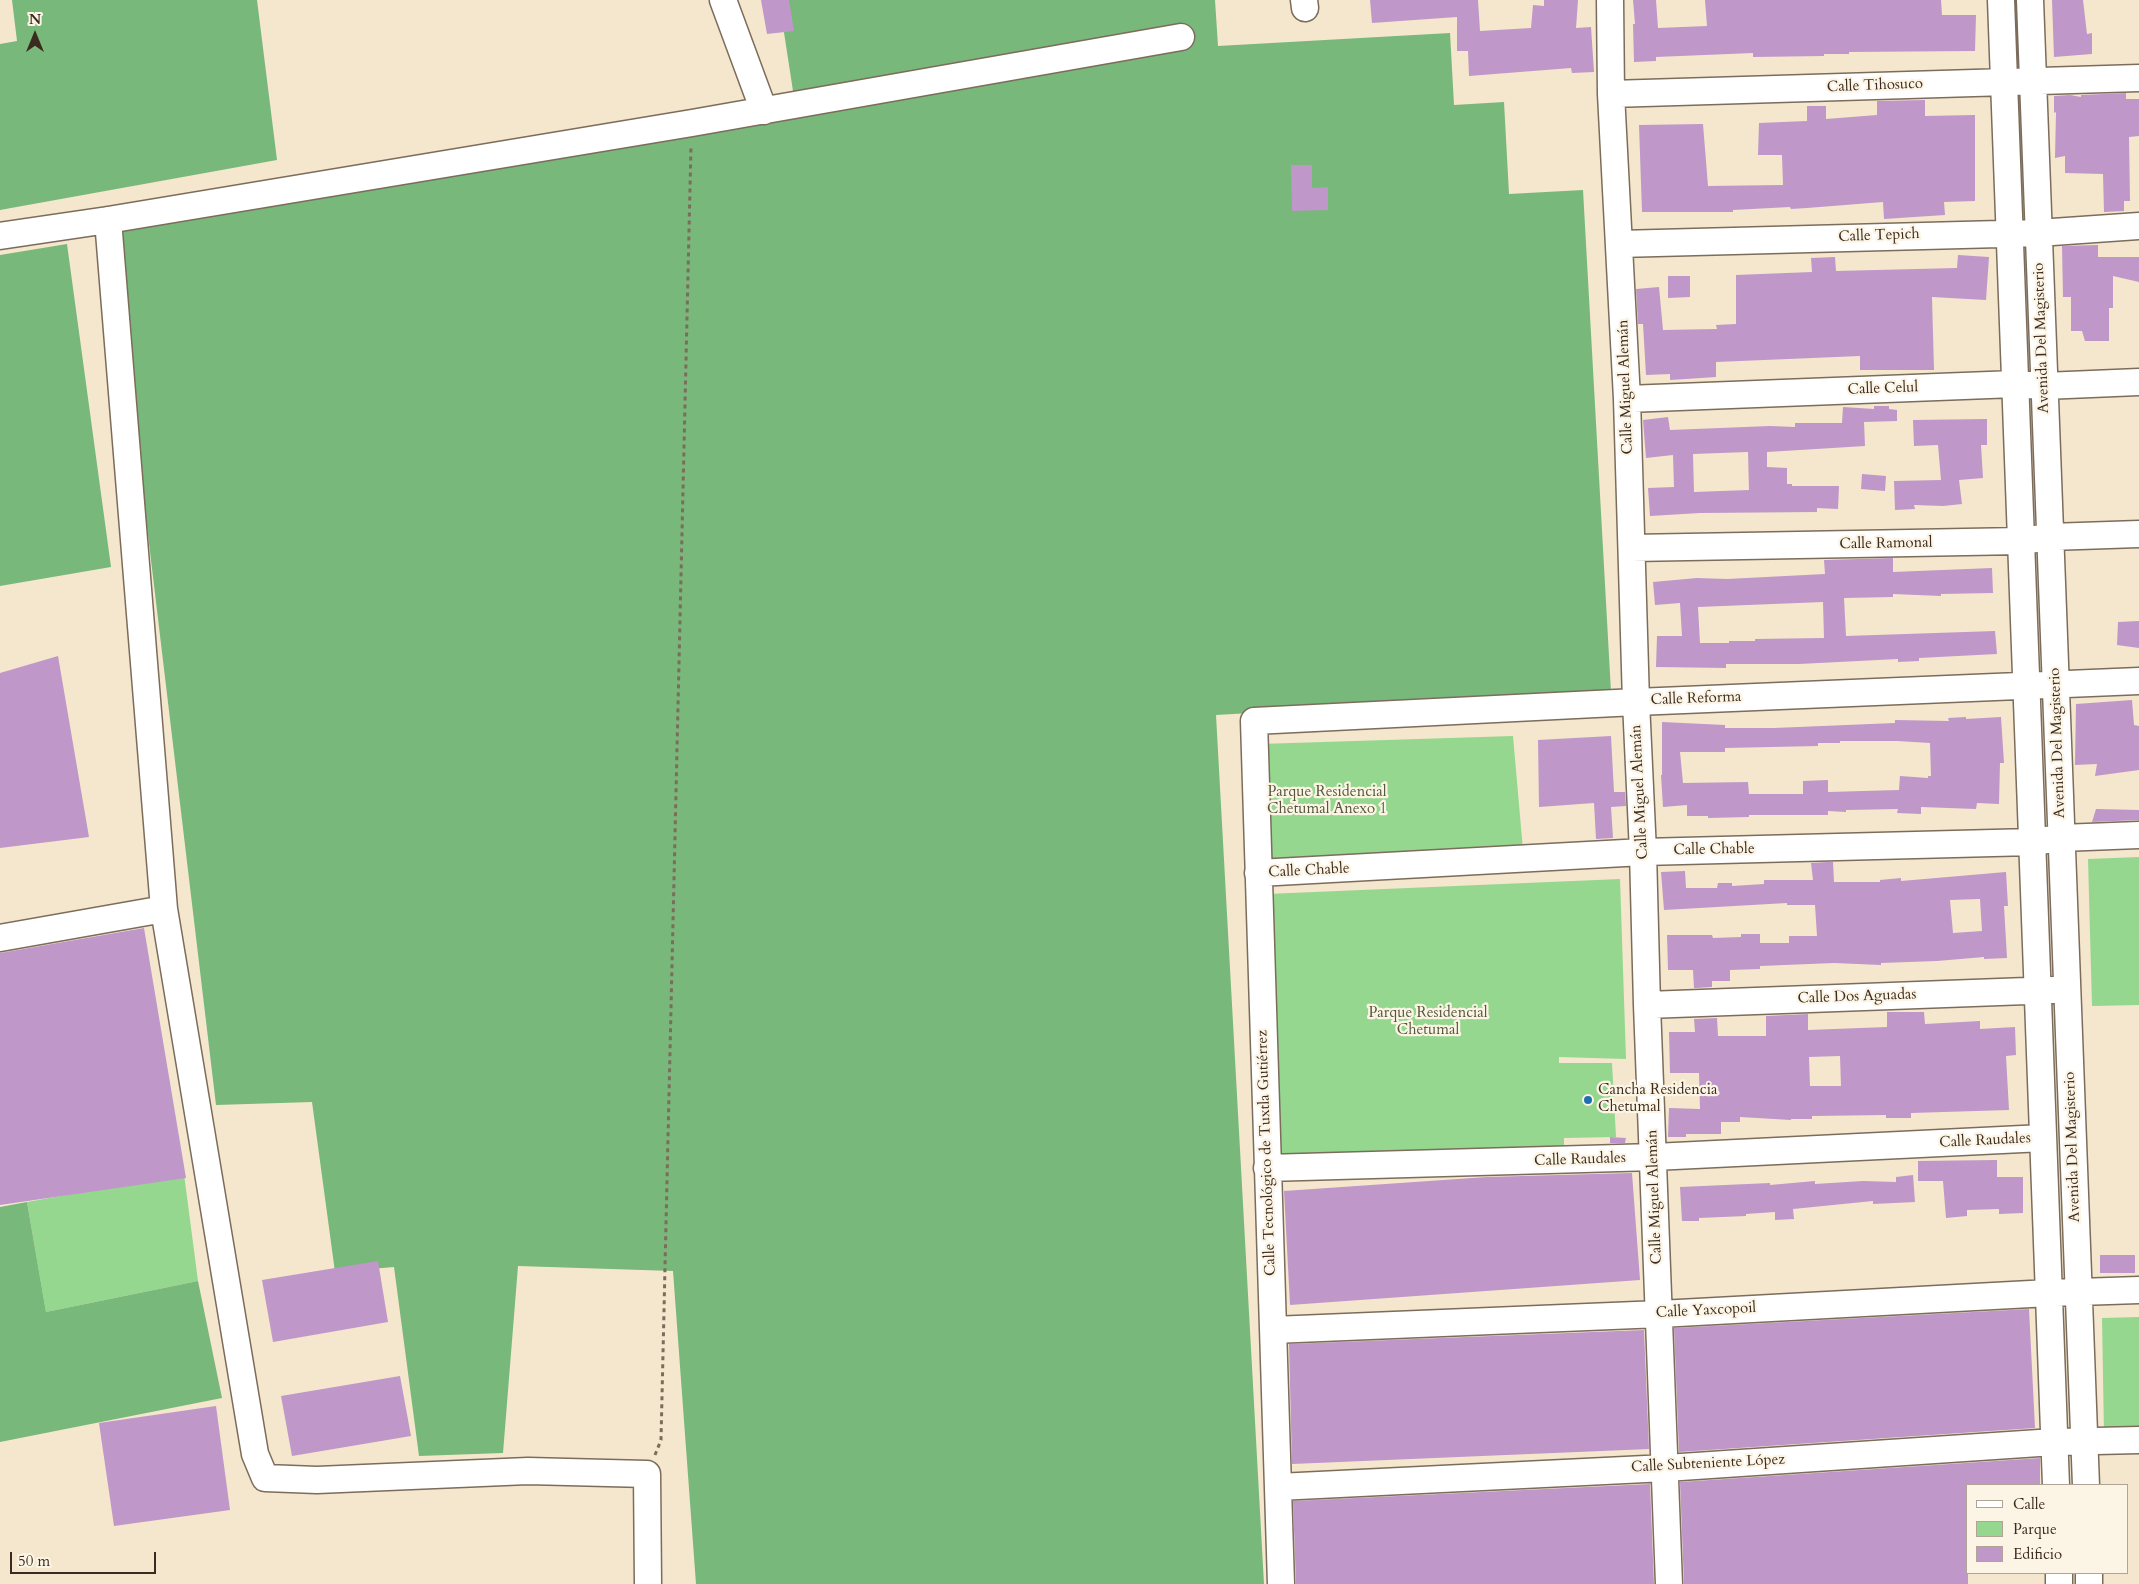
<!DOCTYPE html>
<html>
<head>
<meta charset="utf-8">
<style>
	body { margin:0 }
	#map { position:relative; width:2139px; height:1584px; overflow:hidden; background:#f4e7cd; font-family:Cardo,serif }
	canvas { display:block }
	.legend { position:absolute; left:1966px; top:1484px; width:162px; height:90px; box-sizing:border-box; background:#fcf5e5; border:1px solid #afa495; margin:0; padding:6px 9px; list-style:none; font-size:15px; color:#3b2a1e }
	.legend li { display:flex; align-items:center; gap:10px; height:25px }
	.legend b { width:25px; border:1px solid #afa495 }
	.north { position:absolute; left:10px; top:10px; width:50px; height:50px; -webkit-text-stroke:4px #fcf5e5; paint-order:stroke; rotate:0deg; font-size:14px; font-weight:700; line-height:20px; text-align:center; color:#3b2a1e }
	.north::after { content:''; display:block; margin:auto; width:18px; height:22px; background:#3b2a1e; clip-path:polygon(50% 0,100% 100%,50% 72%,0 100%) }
	.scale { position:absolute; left:10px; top:1552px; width:146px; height:22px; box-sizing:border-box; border:2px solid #3b2a1e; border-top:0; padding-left:6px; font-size:15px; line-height:18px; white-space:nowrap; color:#3b2a1e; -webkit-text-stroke:4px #fcf5e5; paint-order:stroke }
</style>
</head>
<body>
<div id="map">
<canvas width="2139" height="1584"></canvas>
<ul class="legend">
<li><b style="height:6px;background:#fff"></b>Calle</li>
<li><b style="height:14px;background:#95d78f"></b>Parque</li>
<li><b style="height:14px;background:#bf97c9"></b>Edificio</li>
</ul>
<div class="north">N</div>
<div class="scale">50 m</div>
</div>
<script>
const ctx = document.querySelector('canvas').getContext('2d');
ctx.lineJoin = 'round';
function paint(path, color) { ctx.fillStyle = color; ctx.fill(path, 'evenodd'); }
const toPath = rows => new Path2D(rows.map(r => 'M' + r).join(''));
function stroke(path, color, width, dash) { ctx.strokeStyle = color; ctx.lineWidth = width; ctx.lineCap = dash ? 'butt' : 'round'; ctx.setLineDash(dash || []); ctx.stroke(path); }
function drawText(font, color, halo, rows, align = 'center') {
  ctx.font = font + ' Cardo,serif'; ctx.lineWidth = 4.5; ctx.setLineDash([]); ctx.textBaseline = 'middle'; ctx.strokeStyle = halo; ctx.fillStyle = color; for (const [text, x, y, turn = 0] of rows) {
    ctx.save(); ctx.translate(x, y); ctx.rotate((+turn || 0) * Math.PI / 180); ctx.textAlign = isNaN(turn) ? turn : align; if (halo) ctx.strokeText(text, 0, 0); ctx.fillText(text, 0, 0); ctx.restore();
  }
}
paint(toPath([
	[1513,736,1523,850,1264,866,1260,744],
	[2139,857,2139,1005,2092,1006,2088,859],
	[1620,879,1626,1059,1559,1057,1559,1063,1612,1063,1616,1137,1564,1138,1564,1154,1272,1163,1267,894],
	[184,1174,198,1281,46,1312,27,1202],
	[2139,1317,2139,1433,2104,1435,2102,1318]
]), '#95d78f');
paint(toPath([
	[12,0,257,0,277,160,0,210,0,44,17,41],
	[779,0,1215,0,1218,46,1450,33,1454,105,1504,102,1509,194,1583,190,1611,692,1216,715,1264,1584,696,1584,673,1271,518,1266,503,1453,419,1456,394,1267,335,1272,312,1102,216,1105,112,233,797,117],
	[67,244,111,567,0,586,0,255],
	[27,1202,46,1312,198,1281,222,1398,0,1442,0,1207]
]), '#78b87a');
paint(toPath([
	[761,0,789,0,794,31,767,34],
	[1370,0,1478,0,1480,31,1531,28,1533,5,1544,6,1544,0,1578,0,1576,28,1591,27,1594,72,1572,73,1571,68,1469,76,1468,51,1457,51,1457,17,1372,23],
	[1633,0,1656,0,1658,28,1707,26,1705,0,1941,0,1942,15,1976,15,1975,51,1849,52,1849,54,1824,54,1824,56,1753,57,1753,53,1656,57,1656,61,1634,62,1633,24,1635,24],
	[2052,0,2083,0,2087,34,2092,33,2092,54,2054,57],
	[2126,93,2126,99,2139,99,2139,136,2129,137,2130,201,2124,201,2124,211,2104,212,2103,174,2065,173,2065,156,2055,158,2056,112,2054,113,2054,96,2070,95,2081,97,2081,95],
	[1925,100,1925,116,1975,115,1975,201,1944,202,1945,215,1884,219,1883,202,1807,208,1791,209,1790,207,1733,210,1733,212,1642,212,1639,125,1703,124,1708,186,1783,185,1782,155,1758,155,1759,123,1807,121,1807,106,1826,106,1826,119,1877,115,1877,101],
	[1291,165,1312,165,1312,188,1328,187,1328,210,1292,211],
	[2098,245,2098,257,2139,257,2139,282,2113,276,2113,308,2109,308,2109,341,2085,341,2082,331,2071,331,2071,297,2063,297,2062,246],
	[1958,255,1989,257,1986,300,1932,297,1934,370,1860,370,1860,356,1716,362,1716,377,1670,380,1670,374,1646,375,1643,324,1638,324,1636,289,1659,287,1663,330,1717,329,1716,325,1736,324,1736,275,1812,272,1811,258,1835,257,1836,271,1957,268],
	[1668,276,1690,276,1690,297,1668,298],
	[1874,406,1889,406,1889,409,1897,410,1897,421,1864,422,1865,446,1767,452,1767,467,1787,468,1787,484,1792,484,1792,486,1839,486,1838,509,1817,508,1817,512,1700,513,1650,516,1648,488,1674,487,1673,455,1646,458,1643,420,1668,417,1670,430,1770,426,1795,427,1795,423,1842,423,1843,407,1874,409],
	[1748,452,1749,490,1694,492,1693,454],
	[1987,419,1987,445,1981,445,1983,478,1959,480,1962,504,1943,506,1914,505,1915,509,1895,510,1894,481,1941,480,1938,445,1914,446,1913,420],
	[1862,474,1886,476,1885,491,1861,489],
	[1893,558,1893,572,1992,568,1993,593,1941,594,1941,596,1893,594,1893,597,1844,598,1846,636,1995,631,1997,654,1919,658,1919,661,1898,662,1898,659,1799,664,1726,664,1726,668,1656,667,1657,636,1682,636,1680,603,1655,605,1653,582,1697,578,1727,579,1825,574,1824,560],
	[1823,602,1824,638,1755,639,1755,641,1729,641,1729,643,1700,643,1698,607],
	[2139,621,2139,648,2117,645,2118,622],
	[58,656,89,837,0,848,0,673],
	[2132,700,2134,725,2139,726,2139,770,2095,776,2097,764,2075,765,2076,704],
	[1966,717,1966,719,2001,717,2004,763,2000,763,1999,804,1977,803,1976,809,1921,807,1921,814,1897,813,1898,809,1846,810,1846,812,1828,811,1828,815,1749,815,1749,817,1708,818,1708,816,1687,816,1687,805,1663,807,1661,775,1662,775,1662,722,1725,725,1725,728,1774,728,1895,723,1895,720,1949,721,1948,718],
	[1840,741,1897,741,1930,743,1931,776,1928,776,1928,778,1900,776,1899,790,1828,792,1828,780,1803,781,1803,794,1749,794,1748,782,1683,783,1680,752,1725,752,1725,748,1818,746,1818,743,1840,743],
	[1611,736,1614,792,1625,792,1626,806,1611,807,1613,838,1596,839,1594,803,1539,807,1538,740],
	[2096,809,2139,810,2139,820,2092,822],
	[1827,862,1833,862,1834,882,1880,882,1880,880,1901,878,1901,881,2006,872,2008,906,2004,906,2007,958,1984,959,1984,957,1937,961,1881,963,1881,965,1834,963,1760,966,1760,969,1730,970,1730,981,1712,981,1712,987,1696,988,1694,988,1693,970,1668,970,1667,935,1712,935,1713,938,1741,937,1741,934,1760,934,1760,943,1789,943,1789,936,1817,936,1815,905,1787,905,1787,903,1664,910,1661,872,1685,871,1686,888,1717,888,1718,883,1732,883,1732,886,1764,884,1764,880,1813,880,1811,863],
	[1980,899,1982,931,1953,933,1950,900],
	[144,928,186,1178,0,1205,0,953],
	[1887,1012,1924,1012,1925,1024,1980,1021,1980,1029,2015,1027,2016,1055,2006,1056,2009,1110,1911,1113,1911,1118,1886,1118,1886,1115,1812,1116,1812,1119,1791,1119,1791,1120,1740,1117,1740,1122,1721,1122,1721,1134,1686,1134,1686,1137,1668,1137,1669,1108,1700,1109,1699,1073,1670,1073,1669,1032,1695,1032,1694,1019,1717,1018,1718,1036,1766,1036,1766,1016,1808,1014,1808,1030,1887,1027],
	[1840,1056,1841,1086,1810,1086,1809,1057],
	[1610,1137,1626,1138,1625,1143,1610,1143],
	[1997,1160,1997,1177,2023,1177,2023,1213,1999,1214,1999,1209,1967,1210,1967,1216,1946,1218,1943,1181,1918,1181,1918,1161],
	[1632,1173,1640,1280,1290,1305,1284,1191,1487,1177],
	[1913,1175,1915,1202,1873,1204,1873,1201,1793,1209,1794,1219,1775,1220,1775,1212,1746,1214,1746,1216,1699,1218,1699,1221,1682,1221,1680,1187,1770,1183,1770,1185,1815,1181,1815,1184,1863,1181,1896,1182,1896,1177],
	[2100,1255,2135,1255,2135,1273,2100,1273],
	[378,1261,388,1322,273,1342,262,1280],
	[2029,1309,2035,1428,1679,1452,1674,1328],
	[1644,1330,1649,1449,1292,1464,1289,1344],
	[400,1376,411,1436,292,1456,281,1396],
	[216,1406,230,1510,114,1526,99,1423],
	[2040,1458,2040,1485,1968,1485,1968,1584,1684,1584,1680,1482],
	[1650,1484,1654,1584,1296,1584,1293,1501]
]), '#bf97c9');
const minor = toPath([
	[723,0,764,111],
	[1304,0,1305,8],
	[1610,0,1611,94,1627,399,1636,702,1643,852,1647,1005,1669,1584],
	[2001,0,2056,1485],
	[2030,0,2086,1485],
	[1611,94,2139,78],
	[108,220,164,909,255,1454,265,1478,317,1480,528,1471,647,1474,648,1584],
	[0,236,108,220,692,123,1181,37],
	[1619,244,2038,233,2139,226],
	[1627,399,2015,384,2044,386,2139,382],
	[1632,548,2021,541,2050,537,2139,534],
	[1258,873,1643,852,2032,842,2061,838,2139,835],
	[0,938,164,909],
	[1647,1005,2054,990],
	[1267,1168,1654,1157,2043,1138],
	[1273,1330,1660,1314,2049,1293,2139,1290],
	[1278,1487,1666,1468,2054,1442,2139,1440],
	[2059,1573,2059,1584],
	[2089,1573,2089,1584],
	[1281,1584,1254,721,1636,702,2139,681]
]);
stroke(minor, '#7c6c5b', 29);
stroke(toPath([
	[655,1455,661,1440,691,145]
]), '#7c6c5b', 3, [4, 4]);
stroke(minor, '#fff', 26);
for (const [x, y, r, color] of [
	[1588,1100,5,"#1f6fb2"]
]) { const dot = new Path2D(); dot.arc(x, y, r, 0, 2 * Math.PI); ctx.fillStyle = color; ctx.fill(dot); stroke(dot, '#fcf5e5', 2); }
drawText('15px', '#3b2a1e', '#fcf5e5', [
	["Calle Tihosuco",1875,86,-2],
	["Calle Tepich",1879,236,-2],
	["Avenida Del Magisterio",2042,338,-92],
	["Calle Miguel Alemán",1626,387,-92],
	["Calle Celul",1883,389,-2],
	["Calle Ramonal",1886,544,-1],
	["Calle Reforma",1696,699,-2],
	["Avenida Del Magisterio",2058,743,-92],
	["Calle Miguel Alemán",1640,792,-93],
	["Calle Chable",1714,850,-1],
	["Calle Chable",1309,871,-3],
	["Calle Dos Aguadas",1857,997,-2],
	["Calle Raudales",1985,1141,-3],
	["Avenida Del Magisterio",2073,1147,-92],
	["Calle Tecnológico de Tuxtla Gutiérrez",1267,1153,-92],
	["Calle Raudales",1580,1160,-2],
	["Calle Miguel Alemán",1655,1197,-92],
	["Calle Yaxcopoil",1706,1311,-3],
	["Calle Subteniente López",1708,1464,-3]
]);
drawText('15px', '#52553a', '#fcf5e5', [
	["Parque Residencial",1327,793],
	["Chetumal Anexo 1",1327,810],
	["Parque Residencial",1428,1014],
	["Chetumal",1428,1031]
]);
drawText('15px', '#3b2a1e', '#fcf5e5', [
	["Cancha Residencia",1598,1091],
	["Chetumal",1598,1108]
], 'left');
</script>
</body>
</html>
